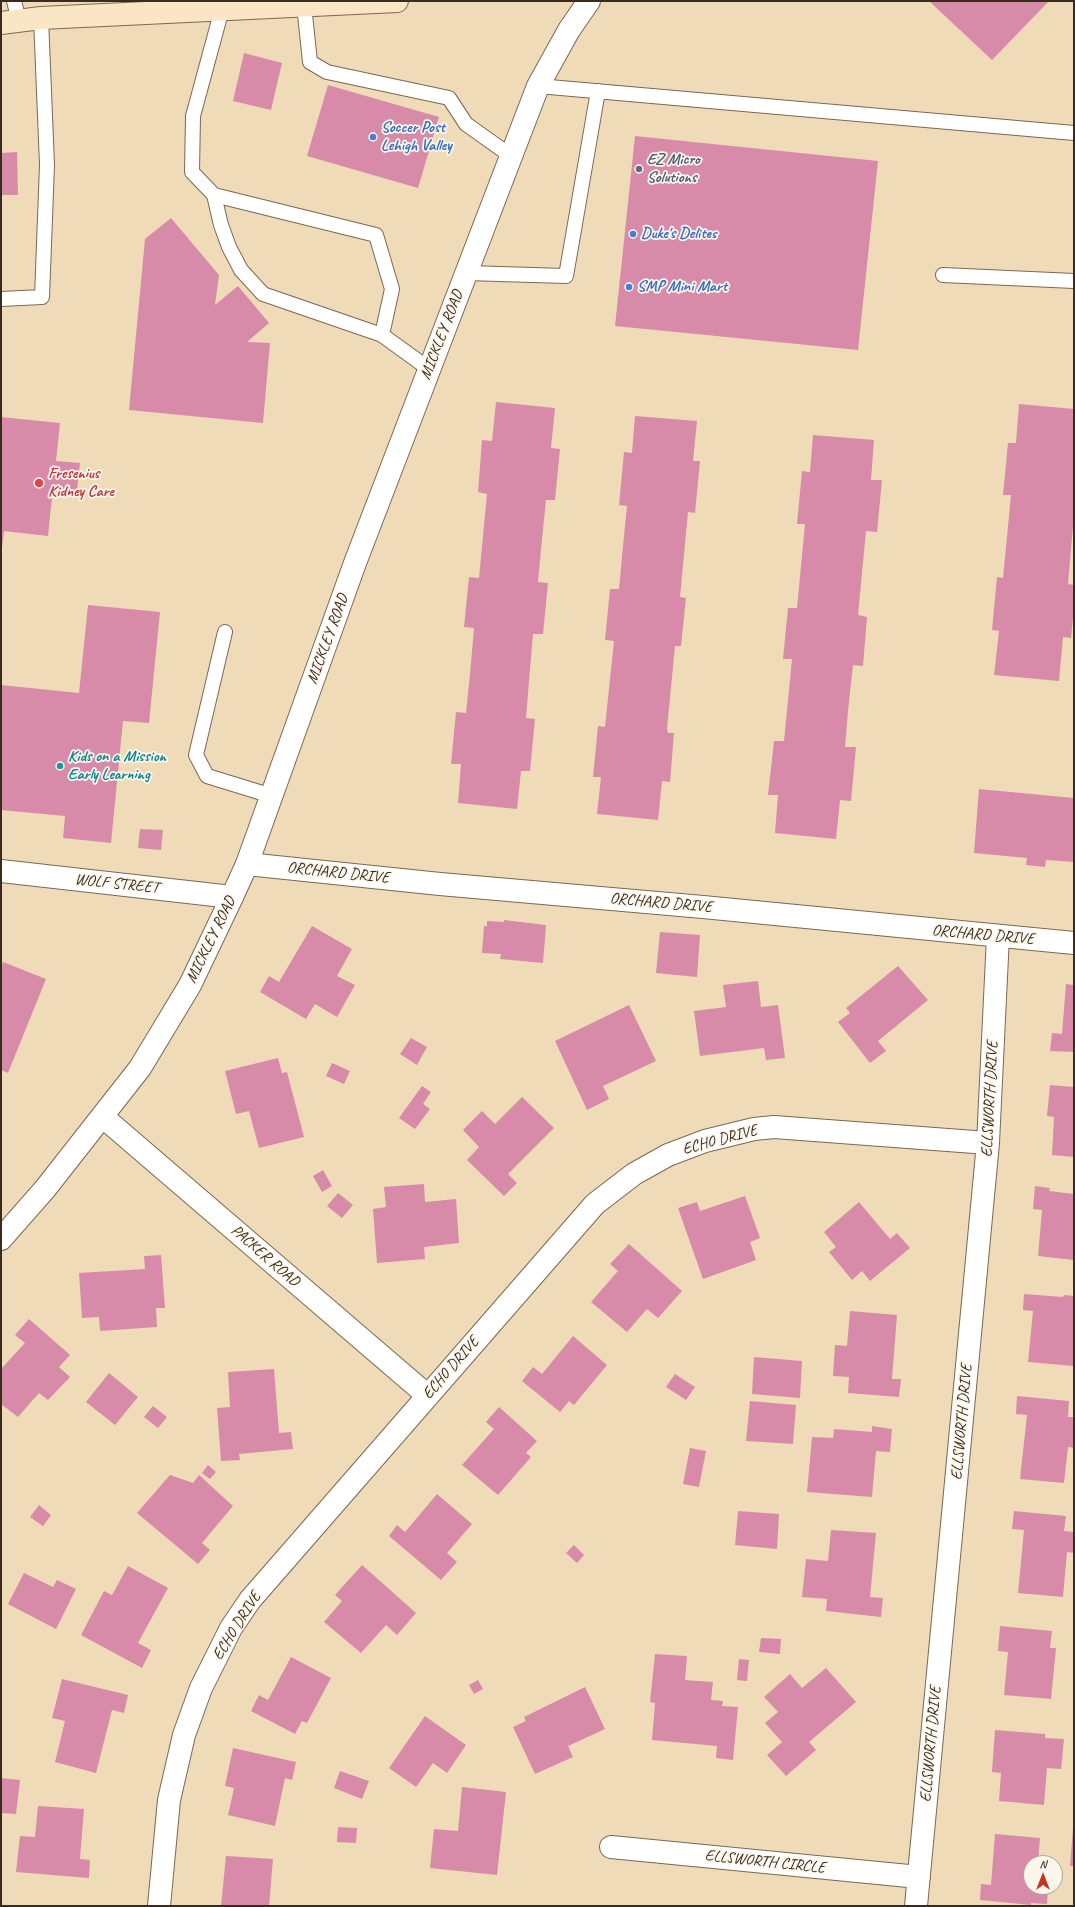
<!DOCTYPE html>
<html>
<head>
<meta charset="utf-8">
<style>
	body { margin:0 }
	#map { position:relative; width:1075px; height:1907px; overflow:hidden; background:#f0dbb9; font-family:Caveat,sans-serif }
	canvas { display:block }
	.frame { position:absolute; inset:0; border:2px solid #3b2a1e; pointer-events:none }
	.north { position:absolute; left:1023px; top:1855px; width:40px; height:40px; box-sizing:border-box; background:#fbf7ec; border:1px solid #aea59a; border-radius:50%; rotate:0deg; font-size:11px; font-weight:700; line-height:16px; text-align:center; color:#3b2a1e }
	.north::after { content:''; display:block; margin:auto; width:14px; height:18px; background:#c8321e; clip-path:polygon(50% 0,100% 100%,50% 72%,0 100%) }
</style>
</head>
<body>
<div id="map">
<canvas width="1075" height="1907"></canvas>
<div class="frame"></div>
<div class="north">N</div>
</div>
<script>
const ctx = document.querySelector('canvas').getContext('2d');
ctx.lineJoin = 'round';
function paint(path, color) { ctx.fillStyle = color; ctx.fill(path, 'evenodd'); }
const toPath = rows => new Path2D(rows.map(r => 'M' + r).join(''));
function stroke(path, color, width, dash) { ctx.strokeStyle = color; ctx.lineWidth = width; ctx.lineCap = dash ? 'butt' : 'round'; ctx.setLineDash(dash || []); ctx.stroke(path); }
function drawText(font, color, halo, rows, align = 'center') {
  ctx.font = font + ' Caveat,sans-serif'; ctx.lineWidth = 3.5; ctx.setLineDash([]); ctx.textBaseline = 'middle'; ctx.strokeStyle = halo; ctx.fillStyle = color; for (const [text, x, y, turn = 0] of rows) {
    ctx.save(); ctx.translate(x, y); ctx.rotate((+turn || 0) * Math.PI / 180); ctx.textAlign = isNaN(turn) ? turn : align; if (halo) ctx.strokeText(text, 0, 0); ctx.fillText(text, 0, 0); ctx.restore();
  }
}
paint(toPath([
	[929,1,1049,1,992,60],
	[244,53,282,63,271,110,233,101],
	[328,85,439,117,418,188,307,156],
	[635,136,878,161,858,350,615,326],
	[17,152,18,195,1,195,1,153],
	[171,218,219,275,215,305,238,286,269,323,247,342,270,343,263,423,129,410,145,239],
	[496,402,555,408,551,448,560,449,555,500,546,500,542,539,538,582,548,583,543,634,533,634,529,681,526,718,535,719,530,771,521,771,517,809,458,803,461,764,451,764,456,712,466,713,470,674,474,628,464,627,469,577,479,578,487,494,478,492,482,440,492,441],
	[1019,404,1074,409,1074,515,1068,584,1074,585,1074,608,1071,638,1063,637,1059,681,994,675,999,631,992,630,997,577,1003,578,1011,495,1003,495,1008,443,1016,443],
	[635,416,697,421,693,461,700,461,695,513,688,512,680,597,686,598,681,646,675,646,667,729,668,733,674,733,670,782,662,781,658,820,597,814,601,777,593,777,598,726,605,727,614,641,605,640,610,589,619,589,623,546,627,506,619,505,624,452,632,453],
	[1,417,60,423,56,461,80,463,77,490,53,488,48,536,4,531,2,548],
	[813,435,874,440,871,480,882,480,877,532,866,531,858,615,867,617,863,666,853,665,848,711,845,747,856,747,851,801,840,800,836,839,775,833,778,795,768,795,774,741,784,741,792,659,783,659,788,608,797,608,805,524,797,524,802,471,810,472],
	[88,605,160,612,149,723,123,721,111,843,63,838,65,816,1,810,1,685,79,693],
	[979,789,1074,798,1074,862,1046,860,1045,867,1026,865,1027,858,974,853],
	[140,829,163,830,161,850,138,848],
	[504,920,546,925,543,963,500,959,501,954,482,953,484,926,487,926,487,921,504,922],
	[312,926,352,949,337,976,355,985,337,1017,315,1004,306,1019,260,992,269,976,279,982],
	[660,932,700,935,697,977,656,973],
	[3,962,46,979,8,1073,1,1070,1,968],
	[898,966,928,1000,878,1041,886,1051,870,1063,838,1022,850,1013,846,1008],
	[758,981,761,1007,778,1005,785,1058,766,1060,764,1048,700,1056,694,1011,726,1007,723,985],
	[1066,984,1074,985,1074,1052,1050,1051,1052,1033,1062,1034],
	[629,1005,656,1061,603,1086,609,1099,587,1110,555,1041],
	[411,1038,427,1047,417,1065,400,1054],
	[278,1058,282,1073,287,1072,304,1137,259,1148,249,1111,236,1114,225,1071],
	[332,1063,350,1071,344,1084,326,1076],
	[1050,1085,1074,1087,1074,1157,1052,1155,1054,1117,1047,1116],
	[422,1086,431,1092,423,1104,430,1109,415,1129,399,1118],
	[522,1097,554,1128,508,1174,517,1183,504,1196,467,1160,479,1147,463,1130,482,1111,495,1124],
	[323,1170,332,1186,322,1192,313,1176],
	[424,1184,425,1202,456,1199,459,1243,424,1247,425,1259,377,1263,373,1209,386,1207,384,1187],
	[1035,1186,1050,1188,1049,1191,1074,1194,1074,1260,1038,1256,1042,1210,1033,1209],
	[338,1193,353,1205,342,1218,327,1206],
	[745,1196,760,1238,750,1242,756,1260,703,1279,678,1208,697,1202,700,1211],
	[859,1202,890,1239,897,1233,910,1248,870,1281,862,1271,852,1280,829,1252,836,1247,824,1232],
	[629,1244,682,1291,658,1318,647,1309,627,1332,591,1302,618,1271,610,1264],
	[161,1255,165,1308,156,1308,157,1327,100,1331,99,1317,82,1318,79,1273,145,1269,144,1256],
	[1024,1294,1063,1297,1064,1295,1074,1296,1073,1366,1028,1362,1033,1311,1023,1310],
	[850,1311,897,1315,892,1379,901,1379,899,1397,848,1393,849,1377,833,1376,835,1345,847,1346],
	[29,1319,70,1355,59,1367,70,1377,48,1400,39,1393,18,1417,1,1404,1,1369,25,1343,15,1335],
	[573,1336,607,1365,574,1405,569,1401,560,1412,522,1381,533,1367,542,1374],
	[754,1357,802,1361,800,1398,752,1394],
	[274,1369,279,1433,291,1432,293,1449,239,1454,240,1460,221,1461,217,1408,230,1407,228,1372],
	[109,1373,138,1397,115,1425,86,1402],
	[675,1374,695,1387,686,1400,666,1387],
	[1017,1396,1069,1401,1068,1417,1074,1417,1074,1448,1068,1447,1064,1483,1020,1479,1027,1415,1016,1414],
	[750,1401,796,1405,793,1444,746,1441],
	[153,1406,167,1417,158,1428,144,1417],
	[499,1407,537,1441,526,1453,531,1457,498,1495,462,1465,494,1429,486,1422],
	[872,1426,892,1429,890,1452,876,1451,872,1497,807,1492,812,1437,833,1438,834,1429,872,1432],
	[690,1448,706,1451,699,1487,683,1484],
	[208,1465,216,1472,210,1479,202,1473],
	[170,1475,193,1483,199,1475,233,1506,202,1543,210,1550,198,1564,137,1513],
	[437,1494,472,1524,447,1553,457,1562,441,1580,389,1536,397,1525,405,1532],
	[39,1505,51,1515,43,1526,30,1517],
	[738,1511,779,1514,777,1549,735,1545],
	[1014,1511,1066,1516,1064,1531,1074,1532,1074,1553,1067,1552,1063,1597,1018,1593,1024,1530,1012,1529],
	[831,1530,876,1533,870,1597,883,1598,881,1617,826,1611,827,1599,802,1597,806,1559,828,1561],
	[574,1545,584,1555,577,1563,566,1553],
	[362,1565,416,1613,397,1635,386,1625,361,1653,324,1622,342,1601,335,1595],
	[128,1566,168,1588,138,1643,151,1650,142,1668,81,1635,104,1591,112,1595],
	[24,1573,53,1587,57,1580,76,1589,56,1629,8,1604],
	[1000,1626,1052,1631,1050,1648,1056,1648,1051,1699,1004,1695,1008,1652,998,1651],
	[761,1638,781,1639,780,1654,759,1652],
	[655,1654,687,1656,685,1680,713,1682,711,1700,723,1701,722,1706,738,1707,733,1760,716,1758,717,1746,652,1740,655,1703,650,1702],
	[291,1657,331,1678,307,1723,302,1721,295,1734,251,1711,259,1695,268,1700],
	[739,1659,749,1660,747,1681,737,1680],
	[826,1668,856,1702,809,1742,816,1750,786,1776,767,1755,782,1742,765,1723,778,1712,764,1697,790,1674,802,1688],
	[62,1679,128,1695,124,1713,112,1710,96,1773,55,1762,65,1721,52,1718],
	[478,1680,483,1689,474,1694,469,1685],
	[585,1687,605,1729,568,1746,573,1757,535,1774,513,1727,526,1721,524,1717],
	[425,1716,466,1745,447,1773,433,1763,416,1787,389,1768],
	[995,1730,1045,1734,1045,1738,1064,1739,1061,1769,1047,1768,1044,1805,999,1801,1001,1773,992,1772],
	[233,1748,296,1762,292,1780,285,1778,275,1826,228,1815,234,1788,225,1786],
	[340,1771,369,1781,362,1799,334,1788],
	[1,1778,20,1780,16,1814,1,1813],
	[462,1787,506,1792,497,1875,430,1868,434,1829,458,1831],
	[38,1806,84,1809,80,1859,90,1860,89,1878,16,1872,20,1836,35,1837],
	[338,1827,357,1828,356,1843,337,1842],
	[1073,1828,1074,1828,1074,1866,1070,1866],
	[995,1834,1040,1838,1038,1863,1031,1863,1031,1887,1048,1887,1047,1904,1031,1903,1031,1905,980,1900,981,1884,991,1885],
	[226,1856,273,1859,269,1906,221,1906]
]), '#d78ba9');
const service = toPath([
	[14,1,19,21],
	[304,5,310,62,327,72,449,98,466,124,511,156],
	[222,9,193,116,192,172,214,195,221,225,229,247,241,270,263,294,382,335],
	[538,86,1074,133],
	[214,195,376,235,392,289,382,335,429,369],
	[466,273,566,276,598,91],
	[943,275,1074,281],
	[1,299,42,297,47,165,41,18],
	[225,632,196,755,207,776,272,796]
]);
const minor = toPath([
	[247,864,440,884,703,907,1074,943],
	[1,871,232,897],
	[103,1117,428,1396],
	[611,1847,919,1877],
	[159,1906,169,1800,184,1735,201,1688,231,1628,250,1600,595,1204,634,1174,668,1155,705,1141,754,1129,774,1127,988,1143],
	[916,1906,988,1143,998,936]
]);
const tertiary = toPath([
	[1,1239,45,1189,140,1068,190,985,232,897,247,864,355,563,538,86,569,30,589,1]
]);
const secondary = toPath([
	[1,23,41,18,397,1]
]);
stroke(service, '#7a6854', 16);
stroke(minor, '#7a6854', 24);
stroke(tertiary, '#7a6854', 24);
stroke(secondary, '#7a6854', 24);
stroke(service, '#fff', 14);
stroke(minor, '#fff', 22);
stroke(tertiary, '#fff', 22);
stroke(secondary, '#fbe6c4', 22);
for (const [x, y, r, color] of [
	[373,137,4,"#3f7fe0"],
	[639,169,4,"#5c6f8a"],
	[633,234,4,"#3f7fe0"],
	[629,287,4,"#3f7fe0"],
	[39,483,5,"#e0444e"],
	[60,766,4,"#0f9aa8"]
]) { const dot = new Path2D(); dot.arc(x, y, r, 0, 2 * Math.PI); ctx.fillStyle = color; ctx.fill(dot); stroke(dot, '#fbf7ec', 1.5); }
drawText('bold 16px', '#366cbe', '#fbf7ec', [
	["Soccer Post",381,128],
	["Lehigh Valley",381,146],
	["Duke's Delites",641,234],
	["SMP Mini Mart",637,287]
], 'left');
drawText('bold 16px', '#4e5e75', '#fbf7ec', [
	["EZ Micro",647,160],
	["Solutions",647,178]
], 'left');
drawText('16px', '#3b2a1e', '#fbf7ec', [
	["MICKLEY ROAD",442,335,-69],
	["MICKLEY ROAD",328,639,-70],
	["ORCHARD DRIVE",338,873,6],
	["WOLF STREET",117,884,6],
	["ORCHARD DRIVE",661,903,5],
	["ORCHARD DRIVE",983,935,5],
	["MICKLEY ROAD",211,940,-64],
	["ELLSWORTH DRIVE",990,1099,-87],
	["ECHO DRIVE",720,1140,-15],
	["PACKER ROAD",265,1256,41],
	["ECHO DRIVE",451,1368,-49],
	["ELLSWORTH DRIVE",962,1422,-85],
	["ECHO DRIVE",237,1626,-58],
	["ELLSWORTH DRIVE",931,1744,-85],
	["ELLSWORTH CIRCLE",765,1862,6]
]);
drawText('bold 16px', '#be3a42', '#fbf7ec', [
	["Fresenius",48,474],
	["Kidney Care",48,492]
], 'left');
drawText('bold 16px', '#0d838f', '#fbf7ec', [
	["Kids on a Mission",68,757],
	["Early Learning",68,775]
], 'left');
</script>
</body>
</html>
